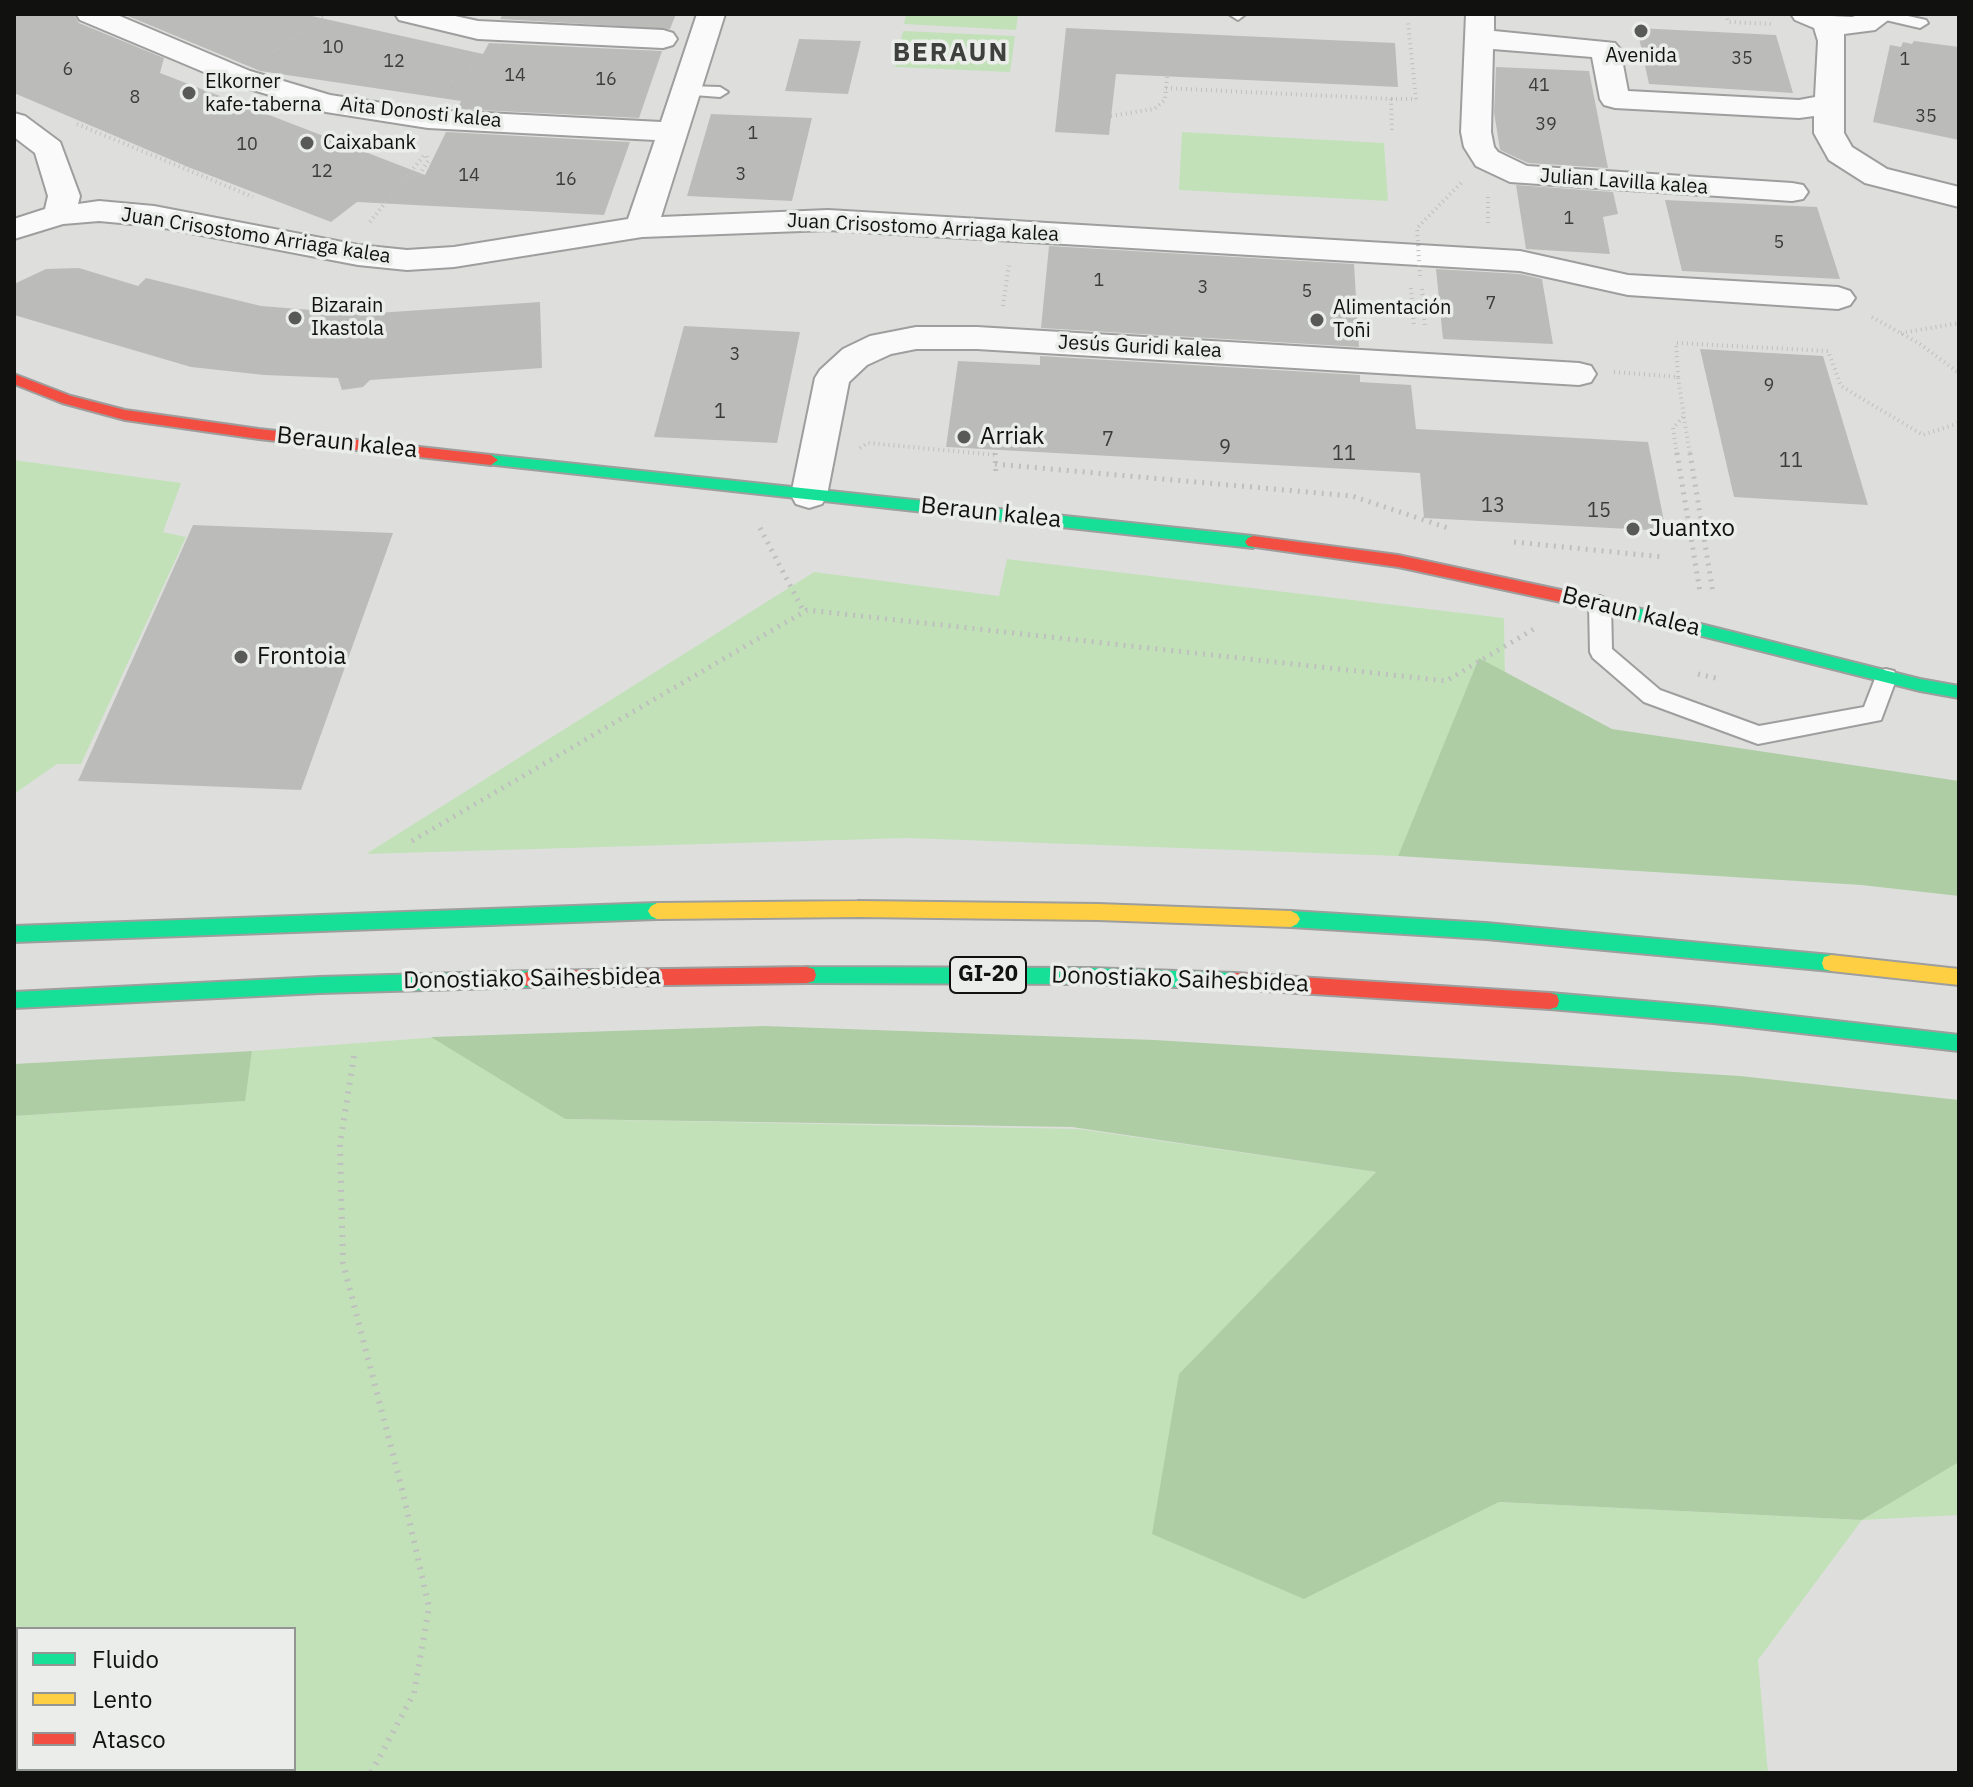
<!DOCTYPE html>
<html>
<head>
<meta charset="utf-8">
<style>
	body { margin:0 }
	#map { position:relative; width:1973px; height:1787px; overflow:hidden; background:#dedfdd; font-family:"IBM Plex Sans",sans-serif }
	canvas { display:block }
	.frame { position:absolute; inset:0; border:16px solid #111210; pointer-events:none }
	.legend { position:absolute; left:16px; top:1627px; width:280px; height:144px; box-sizing:border-box; background:#eaede9; border:2px solid #939592; margin:0; padding:10px 14px; list-style:none; font-size:24px; color:#111210 }
	.legend li { display:flex; align-items:center; gap:16px; height:40px }
	.legend b { width:40px; border:2px solid #939592 }
</style>
</head>
<body>
<div id="map">
<canvas width="1973" height="1787"></canvas>
<div class="frame"></div>
<ul class="legend">
<li><b style="height:10px;background:#16e098"></b>Fluido</li>
<li><b style="height:10px;background:#ffcf43"></b>Lento</li>
<li><b style="height:10px;background:#f24e42"></b>Atasco</li>
</ul>
</div>
<script>
const ctx = document.querySelector('canvas').getContext('2d');
ctx.lineJoin = 'round';
function paint(path, color) { ctx.fillStyle = color; ctx.fill(path, 'evenodd'); }
const toPath = rows => new Path2D(rows.map(r => 'M' + r).join(''));
function stroke(path, color, width, dash) { ctx.strokeStyle = color; ctx.lineWidth = width; ctx.lineCap = dash ? 'butt' : 'round'; ctx.setLineDash(dash || []); ctx.stroke(path); }
function drawText(font, color, halo, rows, align = 'center') {
  ctx.font = font + ' "IBM Plex Sans",sans-serif'; ctx.lineWidth = 7; ctx.setLineDash([]); ctx.textBaseline = 'middle'; ctx.strokeStyle = halo; ctx.fillStyle = color; for (const [text, x, y, turn = 0] of rows) {
    ctx.save(); ctx.translate(x, y); ctx.rotate((+turn || 0) * Math.PI / 180); ctx.textAlign = isNaN(turn) ? turn : align; if (halo) ctx.strokeText(text, 0, 0); ctx.fillText(text, 0, 0); ctx.restore();
  }
}
paint(toPath([
	[906,14,1018,14,1016,30,904,24],
	[903,31,1015,36,1010,72,895,67],
	[1182,132,1384,143,1388,201,1179,190],
	[14,460,181,483,163,532,186,537,81,764,57,764,14,794],
	[1007,559,1504,618,1505,681,1471,678,1398,856,908,838,366,854,814,572,999,596],
	[439,1037,565,1119,1079,1129,1376,1172,1180,1374,1304,1599,1499,1502,1862,1520,1959,1462,1959,1515,1862,1520,1758,1660,1768,1773,14,1773,14,1116,244,1101,252,1051],
	[18,1629,294,1629,294,1769,18,1769]
]), '#c2e1b9');
paint(toPath([
	[1479,658,1612,729,1959,781,1959,896,1861,885,1398,856],
	[764,1026,1155,1040,1740,1076,1959,1100,1959,1462,1862,1520,1499,1502,1304,1599,1152,1534,1179,1374,1376,1172,1072,1127,565,1119,431,1037],
	[252,1051,245,1101,14,1116,14,1064]
]), '#afcda5');
paint(toPath([
	[14,14,73,14,79,23,164,58,160,73,425,175,446,132,630,142,604,215,357,202,331,222,188,167,14,93],
	[123,14,303,14,483,54,489,43,662,51,639,118,458,109,461,101,260,71],
	[503,14,676,14,670,29,500,19],
	[1066,28,1395,43,1398,87,1116,74,1109,135,1055,132],
	[1637,28,1776,35,1793,93,1649,84],
	[799,39,861,41,848,94,785,91],
	[1914,41,1959,47,1959,140,1873,122,1890,45,1901,47,1903,42,1912,44],
	[1496,67,1589,71,1608,168,1528,163,1500,150,1494,112],
	[711,114,812,118,792,201,687,196],
	[1516,185,1613,192,1618,214,1603,217,1610,254,1526,249],
	[1665,200,1817,207,1840,279,1682,271],
	[1049,246,1354,264,1359,347,1041,328],
	[79,268,138,286,146,278,261,306,362,314,540,302,542,368,370,380,363,387,342,390,338,378,264,375,191,367,14,315,14,284,46,269],
	[1436,269,1520,274,1542,279,1553,344,1443,339],
	[684,326,800,332,777,443,654,437],
	[1700,349,1823,356,1868,505,1734,497],
	[1040,356,1360,375,1360,382,1411,385,1416,429,1648,442,1666,531,1424,518,1420,473,946,447,958,361,1040,365],
	[193,525,393,533,301,790,78,781]
]), '#bbbcba');
const lane = toPath([
	[1246,14,1238,20,1230,15,1230,14,1246,14],
	[1875,14,1899,14,1926,20,1928,23,1920,28,1877,18,1875,14],
	[686,86,720,87,728,92,720,97,680,94,680,88,686,86],
	[1600,596,1607,599,1611,604,1612,649,1660,690,1759,726,1864,707,1878,671,1886,669,1894,671,1897,677,1881,720,1758,744,1644,702,1593,658,1590,652,1589,604,1593,599,1600,596]
]);
const street = toPath([
	[76,14,115,14,250,71,330,95,428,110,661,122,697,14,725,14,661,217,828,210,1520,251,1628,275,1838,287,1850,291,1855,298,1850,305,1838,309,1628,295,1520,271,828,230,642,237,454,267,407,270,358,265,154,226,99,221,63,224,14,239,14,219,45,209,48,196,35,153,14,137,14,113,25,116,60,142,80,196,78,204,99,201,154,206,358,245,407,250,454,247,628,219,655,140,428,128,326,112,230,83,80,20,76,14],
	[395,14,446,14,478,21,663,30,673,33,677,39,673,45,663,48,478,39,399,20,395,14],
	[1466,14,1494,14,1494,31,1615,43,1620,49,1628,91,1799,100,1815,97,1818,41,1814,28,1795,20,1791,14,1852,17,1862,14,1896,14,1875,30,1844,34,1844,133,1852,147,1887,169,1959,187,1959,207,1865,183,1829,160,1814,133,1814,116,1799,118,1615,108,1604,105,1600,99,1592,57,1493,49,1491,132,1494,147,1498,152,1527,166,1792,183,1803,185,1808,192,1803,199,1792,201,1510,182,1476,166,1464,147,1461,132,1466,14],
	[916,327,977,327,1579,363,1591,366,1596,374,1591,382,1579,385,977,349,916,349,891,354,867,365,849,382,827,495,822,504,809,508,796,504,791,495,815,378,820,370,843,349,870,336,916,327]
]);
const fast = toPath([
	[491,455,1253,536,1261,542,1253,548,486,464,484,460,491,455],
	[1589,596,1920,679,1959,686,1959,698,1920,691,1583,606,1581,602,1589,596],
	[657,903,663,906,666,911,663,916,657,919,14,942,14,926,657,903],
	[1291,911,1486,923,1831,955,1838,957,1840,963,1838,969,1831,971,1486,939,1291,927,1285,924,1282,919,1285,914,1291,911],
	[807,967,1090,968,1235,973,1242,975,1244,981,1242,987,1235,989,1090,984,807,983,800,981,798,975,800,969,807,967],
	[531,971,538,973,540,979,538,985,531,987,320,993,14,1008,14,992,320,977,531,971],
	[1550,993,1713,1007,1959,1035,1959,1051,1713,1023,1550,1009,1543,1007,1541,1001,1543,995,1550,993]
]);
const slow = toPath([
	[858,901,1098,904,1291,911,1297,914,1300,919,1297,924,1291,927,1098,920,858,917,657,919,651,916,648,911,651,906,657,903,858,901],
	[1831,955,1959,969,1959,985,1831,971,1824,969,1822,963,1824,957,1831,955]
]);
const jam = toPath([
	[14,374,71,396,125,410,259,429,491,455,498,460,491,465,259,439,125,420,62,403,14,384,14,374],
	[1253,536,1398,555,1589,596,1597,602,1589,608,1398,567,1248,546,1245,542,1248,538,1253,536],
	[807,967,814,969,816,975,814,981,807,983,531,987,524,985,522,979,524,973,531,971,807,967],
	[1235,973,1550,993,1557,995,1559,1001,1557,1007,1550,1009,1235,989,1228,987,1226,981,1228,975,1235,973]
]);
stroke(lane, '#9d9e9d', 4);
stroke(street, '#9d9e9d', 4);
stroke(fast, '#9d9e9d', 4);
stroke(slow, '#9d9e9d', 4);
stroke(jam, '#9d9e9d', 4);
stroke(toPath([
	[1726,14,1728,22,1771,24],
	[273,52,325,14],
	[451,81,463,58],
	[448,85,466,75,472,63],
	[1166,88,1391,99,1392,130],
	[1391,99,1416,99,1408,23],
	[1111,116,1154,109,1165,100,1167,76],
	[77,124,253,197],
	[404,180,425,154],
	[1488,197,1488,227],
	[370,222,402,182,420,174,428,161,426,153],
	[1411,288,1414,327],
	[1422,289,1425,328],
	[1003,306,1009,264],
	[1872,317,1920,344,1959,373],
	[1901,333,1959,323],
	[1614,372,1678,377,1684,416,1673,428,1677,455],
	[1678,377,1676,343,1828,351,1841,386,1923,435,1959,423],
	[1684,417,1690,455],
	[860,448,868,443,996,455]
]), '#bebfbe', 4, [1, 4]);
stroke(toPath([
	[995,453,996,477],
	[1677,453,1700,592],
	[1690,453,1713,593],
	[995,464,1352,496,1451,529],
	[760,528,804,612],
	[1514,542,1664,557],
	[1698,674,1720,679],
	[412,841,807,610,1446,681,1534,629]
]), '#bebfbe', 5, [2, 6]);
stroke(toPath([
	[354,1056,340,1144,343,1263,402,1489,429,1607,414,1693,371,1773]
]), '#bebfbe', 6, [2, 7]);
paint(lane, '#fafafa');
paint(street, '#fafafa');
paint(fast, '#16e098');
paint(slow, '#ffcf43');
paint(jam, '#f24e42');
stroke(toPath([
	[1420,276,1417,228,1461,183]
]), '#bebfbe', 4, [1, 4]);
for (const [x, y, r, color] of [
	[1641,31,8,"#595a58"],
	[189,93,8,"#595a58"],
	[307,143,8,"#595a58"],
	[295,318,8,"#595a58"],
	[1317,320,8,"#595a58"],
	[964,437,8,"#595a58"],
	[1633,529,8,"#595a58"],
	[241,657,8,"#595a58"]
]) { const dot = new Path2D(); dot.arc(x, y, r, 0, 2 * Math.PI); ctx.fillStyle = color; ctx.fill(dot); stroke(dot, '#eaede9', 3); }
drawText('18px', '#3c3c3a', null, [
	["10",333,48],
	["35",1742,59],
	["1",1905,60],
	["12",394,62],
	["6",68,70],
	["14",515,76],
	["16",606,80],
	["41",1539,86],
	["8",135,98],
	["35",1926,117],
	["39",1546,125],
	["1",753,134],
	["10",247,145],
	["12",322,172],
	["3",741,175],
	["14",469,176],
	["16",566,180],
	["1",1569,219],
	["5",1779,243],
	["1",1099,281],
	["3",1203,288],
	["5",1307,292],
	["7",1491,304],
	["3",735,355],
	["9",1769,386]
]);
drawText('20px', '#111210', '#eaede9', [
	["Avenida",1641,56,"center"],
	["Elkorner",205,82],
	["kafe-taberna",205,105],
	["Caixabank",323,143],
	["Bizarain",311,306],
	["Ikastola",311,329],
	["Alimentación",1333,308],
	["Toñi",1333,331]
], 'left');
drawText('20px', '#111210', '#eaede9', [
	["Aita Donosti kalea",421,113,6],
	["Julian Lavilla kalea",1624,182,4],
	["Juan Crisostomo Arriaga kalea",923,228,3],
	["Juan Crisostomo Arriaga kalea",256,236,9],
	["Jesús Guridi kalea",1140,347,3]
]);
drawText('20px', '#3c3c3a', null, [
	["1",720,412],
	["7",1108,440],
	["9",1225,448],
	["11",1344,454],
	["11",1791,461],
	["13",1493,506],
	["15",1599,511]
]);
for (const [x, y, w] of [
	[988,975,76]
]) { const box = new Path2D(); box.roundRect(x - w / 2, y - 18, w, 36, 6); ctx.fillStyle = '#eaede9'; ctx.fill(box); stroke(box, '#111210', 2); }
drawText('bold 22px', '#111210', null, [
	["GI-20",988,975]
]);
drawText('24px', '#111210', '#eaede9', [
	["Arriak",980,437],
	["Juantxo",1649,529],
	["Frontoia",257,657]
], 'left');
drawText('24px', '#111210', '#eaede9', [
	["Beraun kalea",347,443,6],
	["Beraun kalea",991,513,6],
	["Beraun kalea",1631,612,14],
	["Donostiako Saihesbidea",532,979,-1],
	["Donostiako Saihesbidea",1180,980,2]
]);
ctx.letterSpacing = '2px';
drawText('bold 26px', '#3e403e', '#eaede9', [
	["BERAUN",951,53]
]);
ctx.letterSpacing = '0px';
</script>
</body>
</html>
